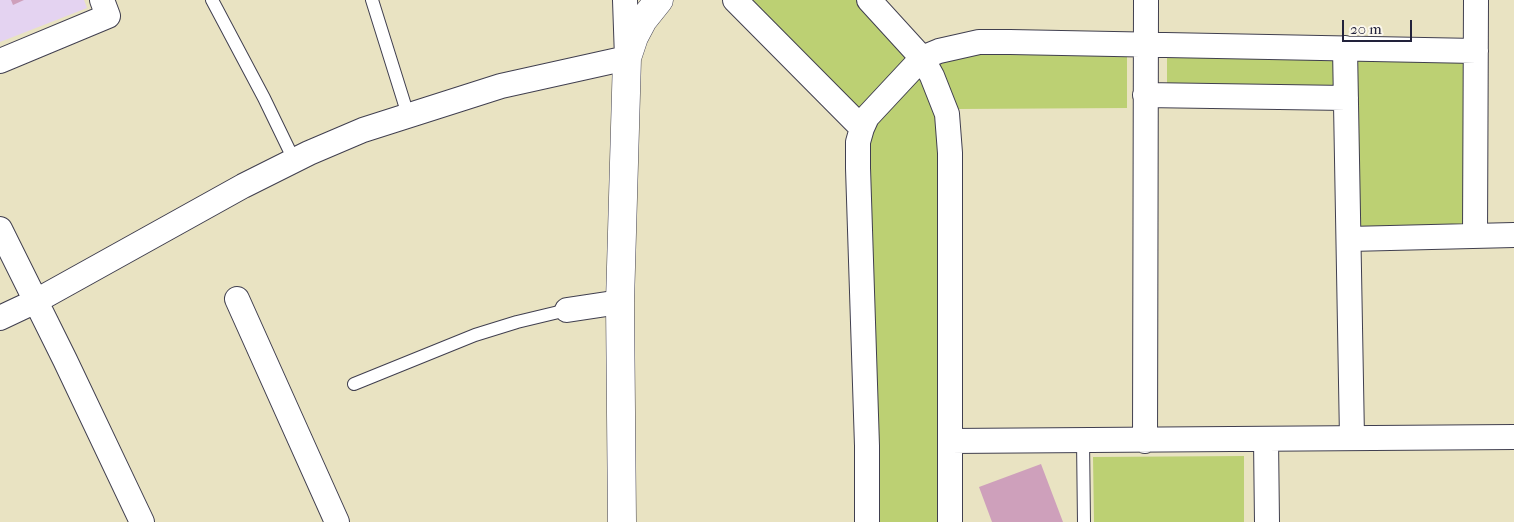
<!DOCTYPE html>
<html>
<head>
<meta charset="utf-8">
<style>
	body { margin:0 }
	#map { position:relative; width:1514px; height:522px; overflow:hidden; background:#e9e3c2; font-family:"IM FELL French Canon",serif }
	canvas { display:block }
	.scale { position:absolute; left:1342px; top:20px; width:70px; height:22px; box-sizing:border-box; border:2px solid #22223b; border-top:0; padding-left:6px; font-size:15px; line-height:18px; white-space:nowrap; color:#22223b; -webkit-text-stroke:4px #fbf7ec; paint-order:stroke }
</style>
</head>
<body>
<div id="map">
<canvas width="1514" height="522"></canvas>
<div class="scale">20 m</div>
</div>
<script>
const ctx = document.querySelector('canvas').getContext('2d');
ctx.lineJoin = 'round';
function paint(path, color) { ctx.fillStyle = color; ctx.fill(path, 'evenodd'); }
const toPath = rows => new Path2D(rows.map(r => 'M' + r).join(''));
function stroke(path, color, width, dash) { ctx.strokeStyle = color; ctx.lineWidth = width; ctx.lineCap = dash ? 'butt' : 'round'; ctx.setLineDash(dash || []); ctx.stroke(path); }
paint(toPath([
	[0,0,84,0,87,8,0,42]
]), '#e4d3f1');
paint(toPath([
	[752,0,857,0,912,57,857,109],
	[1127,52,1127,108,957,109,936,60,950,54],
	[1167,55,1339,55,1338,89,1167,89],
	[1358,57,1469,58,1467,230,1356,228],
	[920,78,931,98,940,137,937,522,876,522,868,134,875,123],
	[1244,456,1244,522,1094,522,1093,457]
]), '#bcd073');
paint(toPath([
	[11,0,24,0,13,5],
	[1041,464,1063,522,992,522,979,487]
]), '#cea0bb');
const service = toPath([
	[212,0,264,98,294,160],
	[372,0,408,115],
	[354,384,475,335,517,322,567,310],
	[1083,440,1084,522]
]);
const minor = toPath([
	[735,0,862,128,858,142,858,168,867,446,867,522],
	[869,0,922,58,932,76,947,114,950,153,950,522],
	[1345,48,1352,438],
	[0,61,108,16,102,0],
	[1145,95,1346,98],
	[862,128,867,117,922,58,939,51,979,42,1010,42,1476,51],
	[0,229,65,360,142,522],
	[1475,236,1476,0],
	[1349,239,1514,235],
	[237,299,337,522],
	[567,310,620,302],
	[0,318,36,301,243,186,309,153,363,130,501,86,627,58,625,0],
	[1266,439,1267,522],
	[950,441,1514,437],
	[1145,441,1146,0]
]);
const tertiary = toPath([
	[622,522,620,302,627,58,634,37,643,20,659,0]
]);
stroke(service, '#403f4f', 14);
stroke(minor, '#403f4f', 26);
stroke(tertiary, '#403f4f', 29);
stroke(service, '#fff', 12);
stroke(minor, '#fff', 24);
stroke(tertiary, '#fff', 28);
</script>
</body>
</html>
